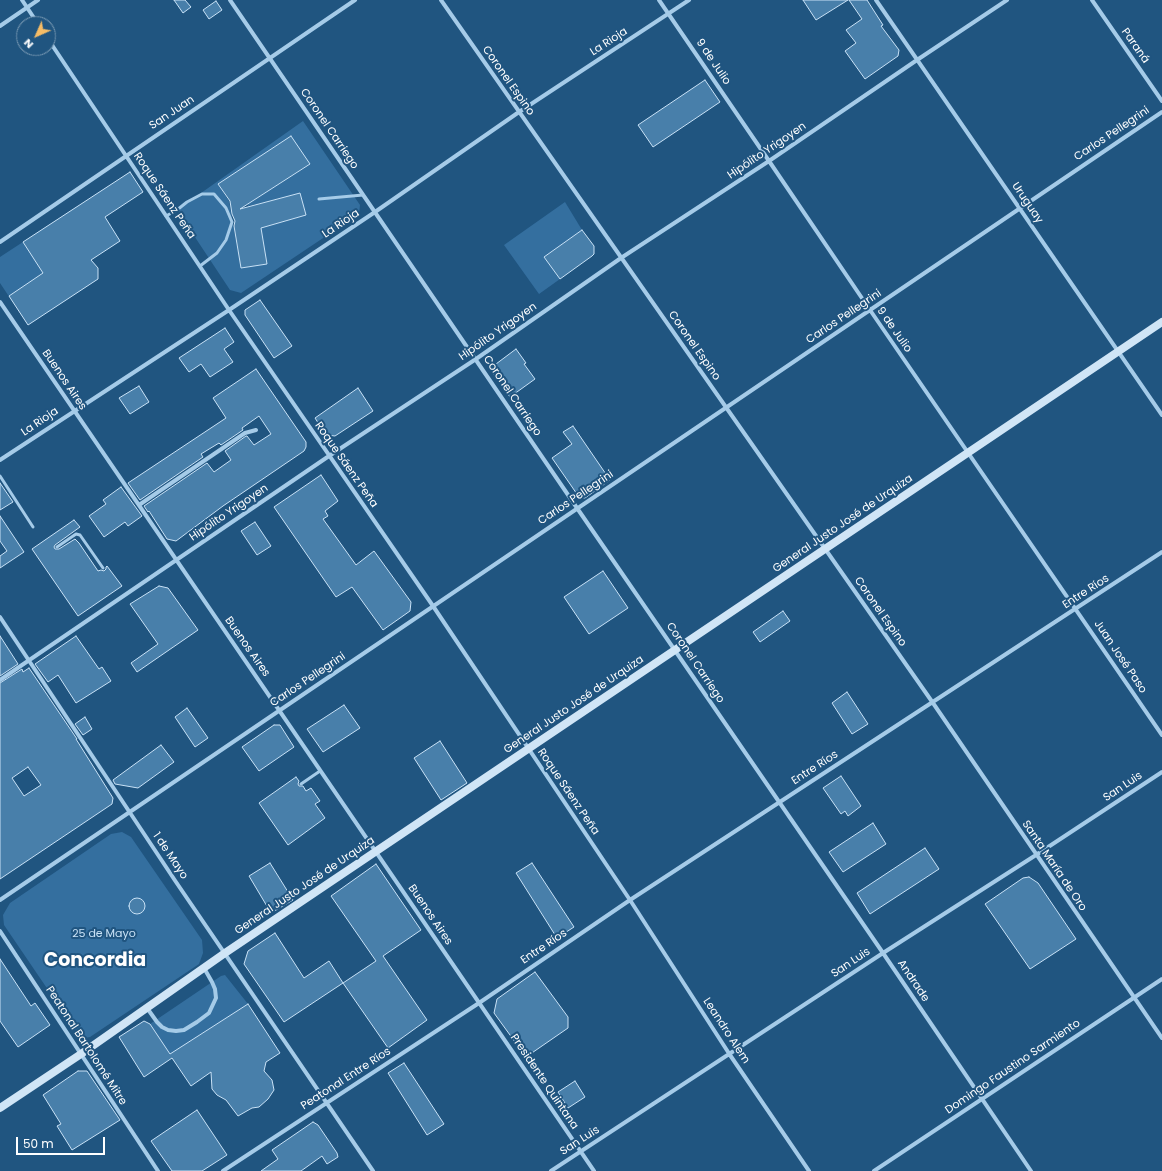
<!DOCTYPE html>
<html>
<head>
<meta charset="utf-8">
<style>
	body { margin:0 }
	#map { position:relative; width:1162px; height:1171px; overflow:hidden; background:#205580; font-family:Poppins,sans-serif }
	canvas { display:block }
	.north { position:absolute; left:16px; top:16px; width:40px; height:40px; box-sizing:border-box; background:#205580; border:1px solid #7999b3; border-radius:50%; rotate:225deg; font-size:11px; font-weight:700; line-height:16px; text-align:center; color:#fff }
	.north::after { content:''; display:block; margin:auto; width:14px; height:18px; background:#f5bc66; clip-path:polygon(50% 0,100% 100%,50% 72%,0 100%) }
	.scale { position:absolute; left:16px; top:1137px; width:89px; height:18px; box-sizing:border-box; border:2px solid #fff; border-top:0; padding-left:5px; font-size:12px; line-height:14px; white-space:nowrap; color:#fff; -webkit-text-stroke:3px #205580; paint-order:stroke }
</style>
</head>
<body>
<div id="map">
<canvas width="1162" height="1171"></canvas>
<div class="north">N</div>
<div class="scale">50 m</div>
</div>
<script>
const ctx = document.querySelector('canvas').getContext('2d');
ctx.lineJoin = 'round';
function paint(path, color) { ctx.fillStyle = color; ctx.fill(path, 'evenodd'); }
const toPath = rows => new Path2D(rows.map(r => 'M' + r).join(''));
function stroke(path, color, width, dash) { ctx.strokeStyle = color; ctx.lineWidth = width; ctx.lineCap = dash ? 'butt' : 'round'; ctx.setLineDash(dash || []); ctx.stroke(path); }
function drawText(font, color, halo, rows, align = 'center') {
  ctx.font = font + ' Poppins,sans-serif'; ctx.lineWidth = 4; ctx.setLineDash([]); ctx.textBaseline = 'middle'; ctx.strokeStyle = halo; ctx.fillStyle = color; for (const [text, x, y, turn = 0] of rows) {
    ctx.save(); ctx.translate(x, y); ctx.rotate((+turn || 0) * Math.PI / 180); ctx.textAlign = isNaN(turn) ? turn : align; if (halo) ctx.strokeText(text, 0, 0); ctx.fillText(text, 0, 0); ctx.restore();
  }
}
paint(toPath([
	[303,121,360,205,359,214,241,293,230,290,177,210],
	[291,137,309,165,248,204,248,206,257,204,267,264,241,268,229,201,218,184],
	[300,193,306,215,264,227,258,204],
	[130,172,143,192,105,217,120,241,91,260,98,268,98,279,28,325,0,283,0,257],
	[565,202,582,230,544,257,560,279,539,294,504,245],
	[122,832,131,837,202,940,203,953,199,964,90,1037,84,1038,78,1034,4,925,3,915,10,903,111,834],
	[225,975,248,1004,170,1054,150,1024,221,976]
]), '#346f9f');
const building = toPath([
	[174,0,185,0,191,7,183,13,174,0],
	[803,0,848,0,816,20,803,0],
	[849,0,867,0,883,25,881,26,899,50,898,56,865,79,845,51,856,43,846,30,862,19,849,0],
	[216,1,222,10,209,19,203,10,216,1],
	[705,80,720,102,653,147,638,125,705,80],
	[291,136,310,164,240,209,300,193,306,215,261,228,267,264,241,268,234,226,235,221,232,214,230,201,218,184,291,136],
	[130,172,143,192,105,217,120,241,91,260,98,268,98,279,28,325,9,296,43,273,23,242,130,172],
	[582,230,594,246,594,254,592,256,560,279,544,257,582,230],
	[260,300,292,346,274,358,245,315,245,310,260,300],
	[225,328,234,342,224,349,233,362,210,377,201,364,189,372,179,358,225,328],
	[516,349,526,363,524,364,535,379,510,397,492,372,492,367,516,349],
	[256,369,306,442,306,447,304,451,223,506,176,541,167,539,149,511,148,512,144,506,207,463,214,472,231,460,225,451,246,436,247,436,254,445,271,434,259,416,242,428,243,430,221,445,219,443,201,454,203,457,140,500,128,483,226,418,213,398,256,369],
	[139,386,149,402,130,414,119,398,139,386],
	[358,388,373,411,335,436,326,435,315,418,358,388],
	[573,426,610,480,585,498,579,497,552,458,572,444,563,432,573,426],
	[321,475,338,501,325,511,328,516,323,519,356,565,374,551,411,602,410,611,383,630,352,587,336,597,274,507,321,475],
	[0,483,13,502,0,510,0,483],
	[121,487,142,516,128,526,125,522,104,537,89,516,106,504,103,500,121,487],
	[0,516,24,552,0,568,0,556,7,551,0,541,0,516],
	[74,520,80,527,55,545,54,547,55,549,59,549,75,539,79,543,98,571,101,570,104,571,106,569,106,567,107,566,122,586,78,616,32,549,74,520],
	[255,522,271,546,257,555,241,531,255,522],
	[603,571,628,608,589,634,564,597,603,571],
	[159,586,168,588,198,630,137,672,131,663,158,644,130,604,159,586],
	[783,611,790,621,760,642,753,632,783,611],
	[0,636,18,664,0,676,0,636],
	[76,636,99,669,102,667,111,681,76,703,58,675,48,682,35,664,76,636],
	[29,668,77,739,76,739,113,798,112,804,0,879,0,683,22,669,23,672,29,668],
	[28,767,41,785,24,796,12,778,28,767],
	[847,692,868,724,852,734,832,703,847,692],
	[344,705,360,728,323,752,307,729,344,705],
	[187,708,208,738,195,747,175,717,187,708],
	[85,717,92,729,83,735,75,724,85,717],
	[274,725,280,725,294,747,259,771,242,747,274,725],
	[440,741,467,783,441,800,414,758,440,741],
	[161,745,174,762,138,788,115,784,113,780,161,745],
	[841,776,861,806,848,816,845,811,841,814,823,788,841,776],
	[296,777,299,781,298,784,299,786,303,786,306,791,311,788,320,801,315,804,325,818,288,845,259,803,296,777],
	[873,823,886,844,843,872,829,852,873,823],
	[925,848,939,869,870,914,857,893,925,848],
	[270,863,293,900,271,913,249,876,270,863],
	[532,863,574,927,557,938,516,873,532,863],
	[376,864,421,930,383,956,427,1020,388,1048,343,983,376,961,331,896,376,864],
	[1029,877,1038,883,1076,939,1030,969,985,904,1023,878,1029,877],
	'129 906a8 8 0 1 1 16 0a8 8 0 1 1-16 0Z',
	[275,933,304,978,329,961,343,983,284,1022,244,964,248,951,275,933],
	[0,959,31,1006,35,1003,50,1025,18,1047,0,1021,0,959],
	[535,972,568,1017,568,1028,526,1057,494,1013,497,999,535,972],
	[248,1004,280,1053,266,1062,264,1071,272,1080,274,1090,268,1099,259,1107,252,1108,238,1116,226,1100,217,1095,212,1089,211,1072,191,1086,172,1058,144,1077,119,1037,144,1021,150,1024,170,1054,248,1004],
	[404,1063,444,1124,427,1135,388,1073,404,1063],
	[78,1071,87,1071,120,1120,72,1150,57,1126,61,1124,43,1095,78,1071],
	[575,1081,585,1097,568,1108,558,1092,575,1081],
	[197,1110,227,1155,202,1171,172,1171,151,1141,197,1110],
	[313,1122,318,1125,337,1153,338,1157,327,1164,322,1156,301,1171,261,1171,278,1159,272,1150,313,1122]
]);
paint(building, '#487faa');
stroke(building, '#c9e2f6', 1);
stroke(toPath([
	[319,199,363,195],
	[166,216,177,210,187,202,202,194,214,194,226,208,232,222,226,240,217,253,200,266],
	[0,476,33,527],
	[57,547,76,534,80,535,103,568],
	[301,784,320,771]
]), '#a5cbe8', 3);
stroke(toPath([
	[22,0,38,24],
	[230,0,577,508,883,953,1031,1171],
	[441,0,933,703,1162,1038],
	[659,0,769,161,870,310,1162,735],
	[876,0,1162,415],
	[1092,0,1162,101],
	[0,26,38,0],
	[48,39,229,310,433,606,630,900,730,1055,809,1171],
	[0,242,355,0],
	[0,302,594,1171],
	[0,460,229,310,375,212,519,112,689,0],
	[139,505,245,433,256,430],
	[0,617,176,882,373,1171],
	[0,680,329,456,476,359,621,258,769,161,917,60,1007,0],
	[0,900,1162,112],
	[0,931,158,1171],
	[147,1008,157,1022,162,1027,168,1030,176,1031,184,1030,197,1022,209,1013,216,998,215,989,212,982,204,968],
	[223,1171,479,1003,630,900,1162,552],
	[551,1171,883,953,1036,855,1162,772],
	[874,1171,1162,979]
]), '#a5cbe8', 4);
stroke(toPath([
	[0,1108,81,1054,225,953,1162,322]
]), '#d0e5f6', 8);
drawText('11px', '#fff', '#205580', [
	["La Rioja",609,42,-33],
	["Paraná",1135,46,55],
	["9 de Julio",713,62,56],
	["Coronel Espino",508,81,55],
	["San Juan",172,113,-34],
	["Coronel Carriego",329,129,56],
	["Carlos Pellegrini",1112,134,-34],
	["Hipólito Yrigoyen",767,151,-34],
	["Roque Sáenz Peña",164,196,56],
	["Uruguay",1027,203,56],
	["La Rioja",341,224,-34],
	["Carlos Pellegrini",844,317,-34],
	["9 de Julio",894,330,55],
	["Hipólito Yrigoyen",498,332,-35],
	["Coronel Espino",694,346,55],
	["Buenos Aires",64,380,56],
	["Coronel Carriego",512,396,56],
	["La Rioja",40,422,-34],
	["Roque Sáenz Peña",346,465,55],
	["Carlos Pellegrini",576,498,-34],
	["Hipólito Yrigoyen",229,513,-34],
	["General Justo José de Urquiza",843,524,-34],
	["Entre Ríos",1086,592,-33],
	["Coronel Espino",880,612,55],
	["Buenos Aires",247,647,55],
	["Juan José Paso",1120,657,56],
	["Coronel Carriego",695,663,56],
	["Carlos Pellegrini",308,680,-34],
	["General Justo José de Urquiza",574,705,-34],
	["Entre Ríos",815,768,-33],
	["San Luis",1123,787,-34],
	["Roque Sáenz Peña",568,792,56],
	["1 de Mayo",170,856,56],
	["Santa María de Oro",1054,866,56],
	["General Justo José de Urquiza",305,886,-34],
	["Buenos Aires",430,915,56],
	["Entre Ríos",544,947,-34],
	["San Luis",851,963,-34],
	["Andrade",913,981,56],
	["Leandro Alem",726,1031,57],
	["Peatonal Bartolomé Mitre",86,1046,57],
	["Domingo Faustino Sarmiento",1013,1067,-34],
	["Peatonal Entre Ríos",346,1079,-33],
	["Presidente Quintana",544,1082,56],
	["San Luis",580,1141,-33]
]);
drawText('11px', '#c9e2f6', '#205580', [
	["25 de Mayo",104,934]
]);
drawText('bold 19px', '#fff', '#205580', [
	["Concordia",95,961]
]);
</script>
</body>
</html>
